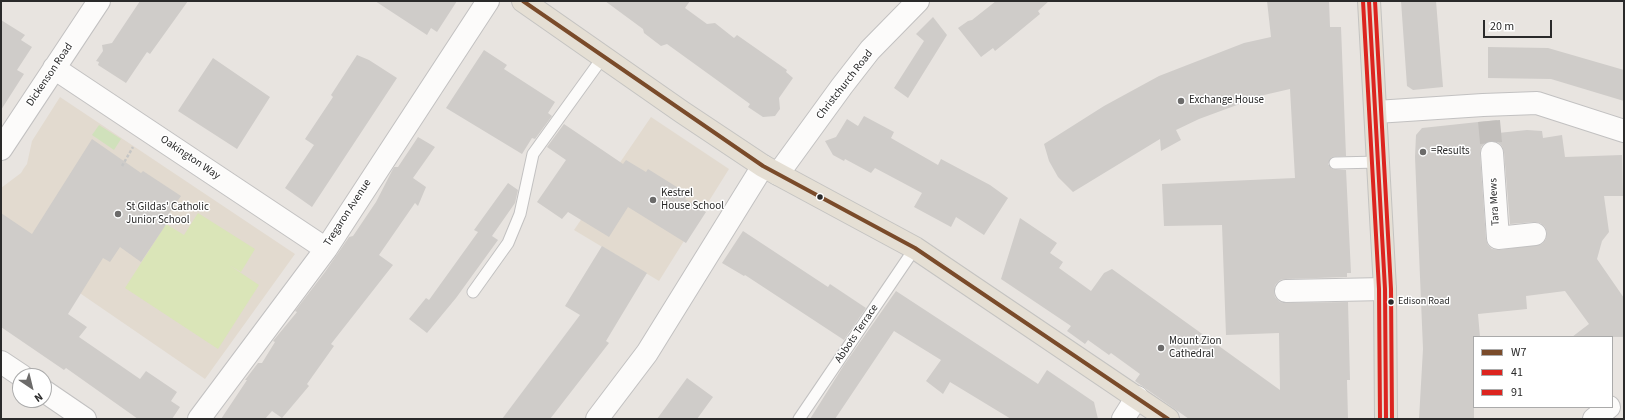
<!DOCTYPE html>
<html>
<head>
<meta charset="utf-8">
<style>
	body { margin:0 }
	#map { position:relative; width:1625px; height:420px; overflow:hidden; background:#e8e4e0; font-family:"Source Sans 3",sans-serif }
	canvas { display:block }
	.frame { position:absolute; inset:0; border:2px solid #2a2a2a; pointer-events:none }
	.legend { position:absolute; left:1473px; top:336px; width:140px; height:72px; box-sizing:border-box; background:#fff; border:1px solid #aaa; margin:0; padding:5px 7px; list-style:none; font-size:12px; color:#2a2a2a }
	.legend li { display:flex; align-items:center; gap:8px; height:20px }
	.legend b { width:20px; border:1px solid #aaa }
	.north { position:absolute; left:12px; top:368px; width:40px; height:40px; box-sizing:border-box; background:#fff; border:1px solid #aaa; border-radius:50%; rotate:145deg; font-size:11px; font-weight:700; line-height:16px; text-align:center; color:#2a2a2a }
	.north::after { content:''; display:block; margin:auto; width:14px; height:18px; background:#6c6b6a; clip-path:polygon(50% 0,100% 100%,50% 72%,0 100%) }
	.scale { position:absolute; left:1483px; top:20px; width:69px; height:18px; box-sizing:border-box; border:2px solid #2a2a2a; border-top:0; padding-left:5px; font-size:12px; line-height:14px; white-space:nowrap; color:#2a2a2a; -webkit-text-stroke:3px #fff; paint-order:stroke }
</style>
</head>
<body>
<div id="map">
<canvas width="1625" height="420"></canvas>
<div class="frame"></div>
<ul class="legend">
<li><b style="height:5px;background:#7a4b2a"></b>W7</li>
<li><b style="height:5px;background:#dc241f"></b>41</li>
<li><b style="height:5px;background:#dc241f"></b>91</li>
</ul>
<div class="north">N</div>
<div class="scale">20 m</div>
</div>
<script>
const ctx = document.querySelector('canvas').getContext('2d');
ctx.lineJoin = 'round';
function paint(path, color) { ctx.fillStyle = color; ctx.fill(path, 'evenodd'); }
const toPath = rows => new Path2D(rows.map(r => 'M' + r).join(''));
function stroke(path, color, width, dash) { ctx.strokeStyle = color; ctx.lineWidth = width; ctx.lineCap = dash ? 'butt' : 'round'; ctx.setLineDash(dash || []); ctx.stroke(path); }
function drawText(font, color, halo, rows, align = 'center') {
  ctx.font = font + ' "Source Sans 3",sans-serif'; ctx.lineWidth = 3; ctx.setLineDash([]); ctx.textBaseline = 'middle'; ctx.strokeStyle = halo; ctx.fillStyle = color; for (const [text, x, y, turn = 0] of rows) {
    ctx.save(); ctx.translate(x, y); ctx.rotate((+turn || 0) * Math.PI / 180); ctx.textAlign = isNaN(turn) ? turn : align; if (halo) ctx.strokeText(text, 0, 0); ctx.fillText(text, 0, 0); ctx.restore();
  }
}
paint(toPath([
	[60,97,295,254,205,379,1,239,1,188,21,173,24,168,27,164,32,141],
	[651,117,729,169,659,281,574,230]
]), '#e2dacf');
paint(toPath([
	[99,125,121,139,114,150,92,135]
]), '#d0e1bb');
paint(toPath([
	[198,213,255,249,241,272,229,265,259,285,218,349,125,288,166,224,184,235]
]), '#dae5b8');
paint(toPath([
	[140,1,188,1,150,54,147,52,126,83,98,65,99,62,96,61,103,51,102,45,112,43],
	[375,1,457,1,437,32,431,28,427,35],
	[605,1,690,1,685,8,707,24,715,23,734,38,737,35,787,70,786,72,793,78,779,98,780,109,775,116,763,117,748,107,750,104,667,44,661,46,644,33,643,29],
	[996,1,1049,1,1038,11,1040,14,1011,38,995,51,993,48,981,57,958,28,968,21,972,20],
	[1267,1,1329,1,1330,27,1341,27,1346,156,1332,157,1328,164,1332,169,1346,170,1351,273,1347,273,1347,277,1285,279,1280,280,1275,285,1274,292,1275,297,1280,302,1286,303,1348,302,1350,380,1347,380,1348,419,1189,419,1135,381,1140,374,1111,353,1109,355,1088,340,1085,344,1067,331,1071,326,1001,279,1020,218,1057,243,1050,253,1063,262,1059,268,1091,291,1104,273,1112,269,1280,390,1279,333,1226,335,1222,225,1164,226,1162,184,1295,178,1290,89,1264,95,1199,119,1176,130,1181,140,1161,151,1160,139,1073,192,1058,177,1049,161,1044,144,1104,106,1159,76,1244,43,1271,37],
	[1401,1,1436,1,1443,87,1413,90,1407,86],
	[933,17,947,35,908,98,894,88,924,41,916,34],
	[1,20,25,35,21,40,32,47,17,70,24,74,1,110],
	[1488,47,1548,48,1624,70,1624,101,1551,79,1488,78],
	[484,50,507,65,504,69,555,102,548,113,552,116,535,139,532,138,522,154,446,108],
	[357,55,369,60,397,78,312,207,285,188,314,145,305,139,333,97,331,95],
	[213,58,270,97,237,149,178,111],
	[864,116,894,132,891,138,938,165,941,159,990,185,1008,198,984,235,956,217,951,227,914,207,922,193,875,168,871,173,845,159,844,161,833,155,825,141,836,137,847,119,858,126],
	[1497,120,1498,133,1527,130,1542,131,1543,138,1562,135,1565,157,1622,155,1623,196,1604,196,1609,232,1602,241,1597,259,1624,298,1624,337,1572,337,1589,324,1565,291,1526,296,1527,309,1478,314,1480,337,1474,337,1474,419,1419,419,1423,349,1415,157,1416,135,1422,128],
	[1491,141,1498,142,1502,146,1504,152,1510,224,1534,222,1540,223,1545,227,1547,233,1546,239,1542,244,1499,250,1492,249,1488,245,1486,239,1480,154,1481,147,1485,143],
	[564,124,623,164,626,160,646,172,648,169,688,194,685,199,706,212,686,243,628,207,609,237,568,212,562,219,537,202,566,160,547,147],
	[418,137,435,147,413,178,426,187,418,206,415,203,379,255,393,265,331,344,334,346,307,384,309,386,282,418,272,411,265,419,221,419,247,380,245,380,258,363,262,363,275,342,273,341,297,312,295,311,325,272,349,237,353,236,376,202,394,167,398,167],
	[92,139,141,173,143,171,181,196,168,215,171,217,141,262,120,247,110,262,103,258,68,314,87,327,79,337,140,379,146,371,177,392,171,401,180,407,172,419,138,419,66,368,64,370,1,327,1,213,32,234],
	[508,183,518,190,515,203,492,236,498,240,456,298,427,333,409,319,426,298,429,300,478,232,474,230],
	[743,231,828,287,830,284,866,308,844,340,745,275,744,276,722,263],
	[602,246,647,273,606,341,609,343,550,419,502,419,580,315,565,306],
	[896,291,1038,384,1047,370,1094,402,1098,419,1011,419,950,382,943,394,926,381,941,360,894,331,835,419,810,419,844,365],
	[687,378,713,397,697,419,657,419]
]), '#cfccc9');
stroke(toPath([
	[1489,121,1492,153]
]), '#c2bfbc', 22, [22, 11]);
const lane = toPath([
	[1335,163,1379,162],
	[473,292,508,243,520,214,533,154,603,57],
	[799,419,915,248]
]);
const street = toPath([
	[54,68,326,249],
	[1376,112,1483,105,1537,103,1624,131],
	[1,149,99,1],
	[1492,153,1498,238,1535,234],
	[778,174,842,86,870,50,918,1],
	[1286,291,1385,289],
	[1,362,22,376],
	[44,391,85,419],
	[199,419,326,249,488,1],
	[597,419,647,353,763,166],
	[1123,419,1137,397],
	[1594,419,1609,407]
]);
const primary = toPath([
	[523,1,682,112,763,166,915,248,1168,419],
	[1369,1,1385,289,1386,419]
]);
stroke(lane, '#c2c1c1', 13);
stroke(street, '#c2c1c1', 24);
stroke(primary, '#c4c3c1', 24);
stroke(toPath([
	[122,166,133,147]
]), '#c6c6c5', 2.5, [3, 2]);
stroke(lane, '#fcfbfa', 11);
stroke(street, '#fcfbfa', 22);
stroke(primary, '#e5dfd4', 22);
stroke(toPath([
	[523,1,763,166,915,248,1168,419]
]), '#7a4b2a', 4);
stroke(toPath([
	[1369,1,1385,289,1386,419]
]), '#dc241f', 4);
stroke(toPath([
	[1363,1,1379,289,1380,419]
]), '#dc241f', 4);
stroke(toPath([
	[1375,1,1391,289,1392,419]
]), '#dc241f', 4);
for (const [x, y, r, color] of [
	[1181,101,4,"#6c6b6a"],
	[1423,152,4,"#6c6b6a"],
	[820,197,3.5,"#2a2a2a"],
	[653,200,4,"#6c6b6a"],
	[118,214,4,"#6c6b6a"],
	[1391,302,3.5,"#2a2a2a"],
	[1161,348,4,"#6c6b6a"]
]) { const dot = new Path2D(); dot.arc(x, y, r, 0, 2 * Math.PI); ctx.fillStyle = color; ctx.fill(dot); stroke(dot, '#fff', 1.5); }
drawText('10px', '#2a2a2a', '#fff', [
	["Edison Road",1398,302]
], 'left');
drawText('11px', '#2a2a2a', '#fff', [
	["Dickenson Road",50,75,-56],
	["Christchurch Road",845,85,-52],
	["Oakington Way",190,158,34],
	["Tara Mews",1495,202,-93],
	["Tregaron Avenue",348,213,-57],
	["Abbots Terrace",857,334,-56]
]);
drawText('11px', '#2a2a2a', '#fff', [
	["Exchange House",1189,101],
	["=Results",1431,152],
	["Kestrel",661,194],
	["House School",661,207],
	["St Gildas' Catholic",126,208],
	["Junior School",126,221],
	["Mount Zion",1169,342],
	["Cathedral",1169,355]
], 'left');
</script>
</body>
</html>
